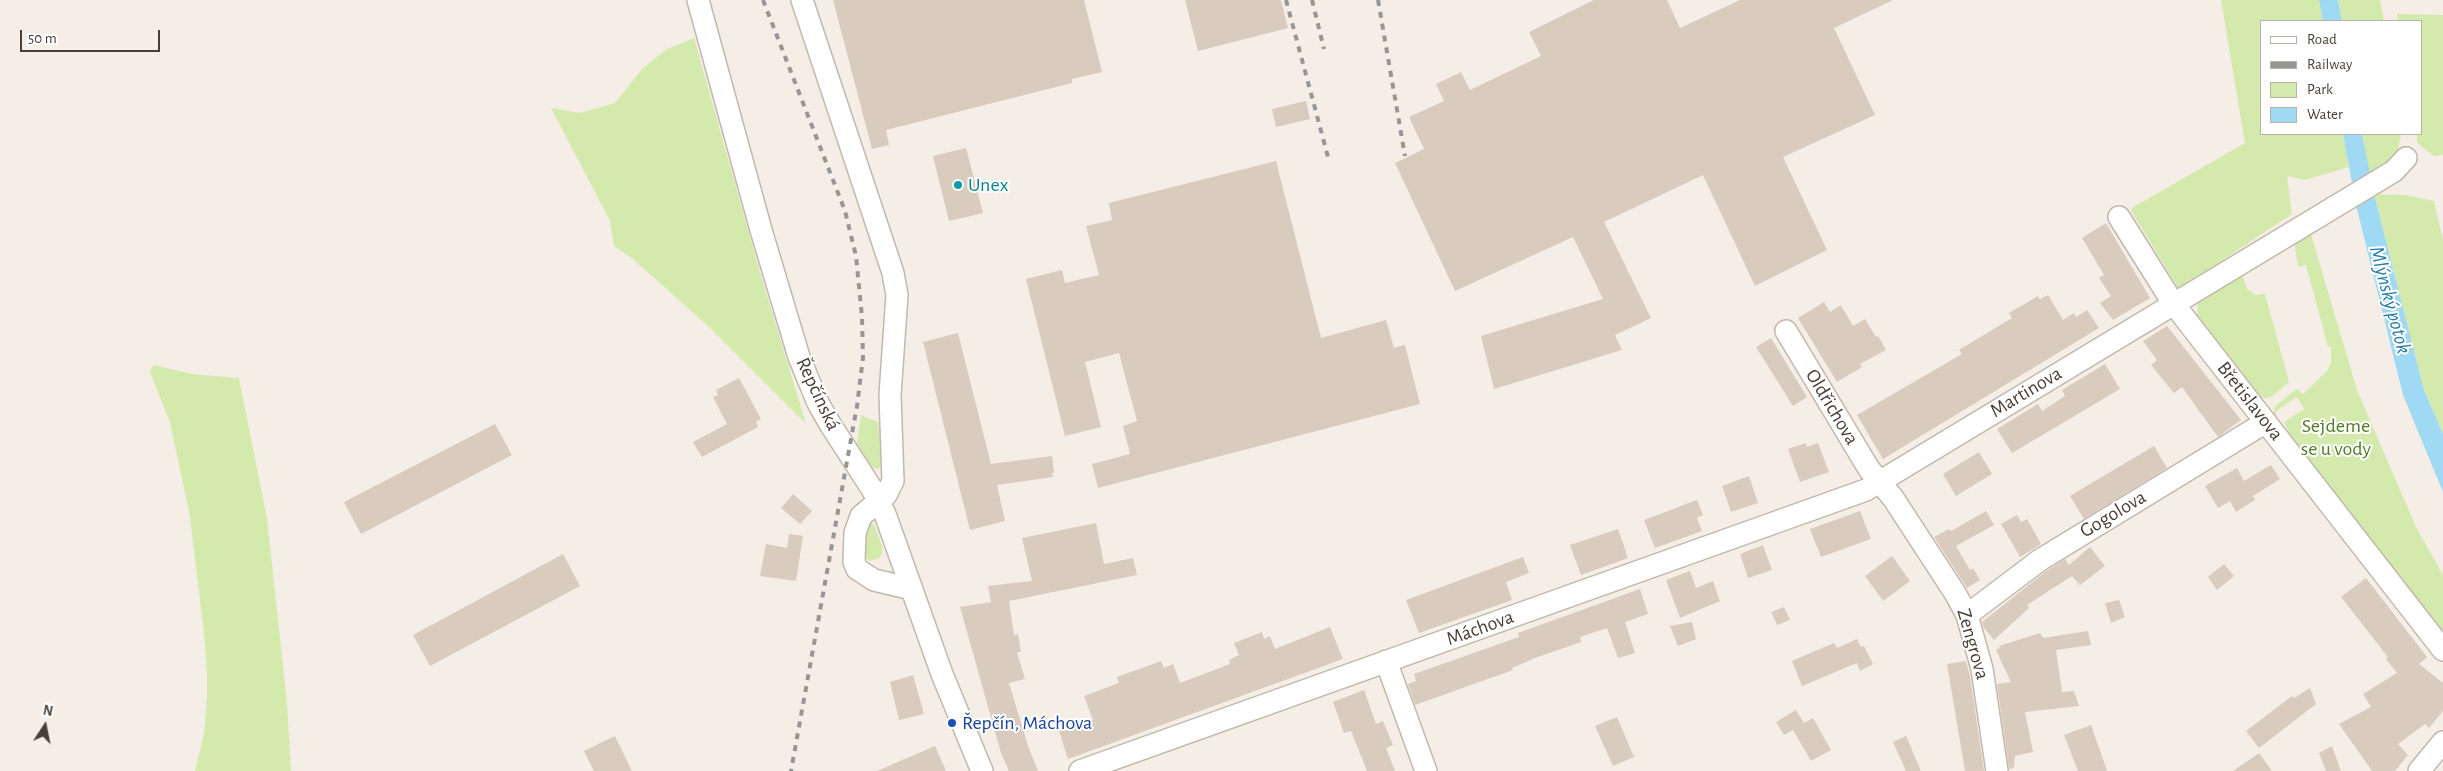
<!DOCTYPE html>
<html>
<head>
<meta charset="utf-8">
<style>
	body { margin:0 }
	#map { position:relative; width:2443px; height:771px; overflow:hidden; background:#f4eee6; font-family:"Alegreya Sans",sans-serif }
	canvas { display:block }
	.legend { position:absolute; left:2260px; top:20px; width:162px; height:115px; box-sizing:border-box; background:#fff; border:1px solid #b5b2ae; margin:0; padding:6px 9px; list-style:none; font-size:15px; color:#473e35 }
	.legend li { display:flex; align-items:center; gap:10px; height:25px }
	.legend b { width:25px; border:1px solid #b5b2ae }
	.north { position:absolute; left:20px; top:701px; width:50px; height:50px; -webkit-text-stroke:4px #fff; paint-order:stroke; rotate:11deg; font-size:14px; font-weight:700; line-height:20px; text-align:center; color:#473e35 }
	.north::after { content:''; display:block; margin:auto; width:18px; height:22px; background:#473e35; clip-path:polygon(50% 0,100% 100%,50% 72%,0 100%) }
	.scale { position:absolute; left:20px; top:30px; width:140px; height:22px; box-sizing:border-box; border:2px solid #473e35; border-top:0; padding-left:6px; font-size:15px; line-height:18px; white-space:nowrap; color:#473e35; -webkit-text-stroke:4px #fff; paint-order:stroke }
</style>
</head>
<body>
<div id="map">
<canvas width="2443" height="771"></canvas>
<ul class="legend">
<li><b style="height:6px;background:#fff"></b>Road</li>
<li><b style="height:6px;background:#969696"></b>Railway</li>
<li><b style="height:14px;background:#d4eaad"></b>Park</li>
<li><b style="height:14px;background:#a0d9f3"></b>Water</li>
</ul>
<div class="north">N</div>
<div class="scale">50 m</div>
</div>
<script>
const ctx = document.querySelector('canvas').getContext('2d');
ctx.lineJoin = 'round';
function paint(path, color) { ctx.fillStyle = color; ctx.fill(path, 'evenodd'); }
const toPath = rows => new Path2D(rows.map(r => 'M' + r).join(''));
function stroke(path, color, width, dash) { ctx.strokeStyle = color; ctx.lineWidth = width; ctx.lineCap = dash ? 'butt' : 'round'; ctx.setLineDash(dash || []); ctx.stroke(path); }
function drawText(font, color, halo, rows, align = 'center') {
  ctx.font = font + ' "Alegreya Sans",sans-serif'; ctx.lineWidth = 4; ctx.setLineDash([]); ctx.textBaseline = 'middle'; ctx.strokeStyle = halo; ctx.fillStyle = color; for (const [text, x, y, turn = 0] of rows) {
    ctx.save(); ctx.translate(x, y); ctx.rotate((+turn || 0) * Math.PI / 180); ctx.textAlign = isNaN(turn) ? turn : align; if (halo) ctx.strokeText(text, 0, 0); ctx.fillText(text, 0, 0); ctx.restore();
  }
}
paint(toPath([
	[2221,0,2319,0,2323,21,2262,21,2262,134,2343,134,2349,167,2305,180,2287,176,2292,214,2179,289,2130,209,2245,143],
	[2338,0,2380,0,2384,21,2342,21],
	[2397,14,2443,15,2443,155,2434,156,2417,143,2417,134,2422,134,2422,21,2398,21],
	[694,38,759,269,806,424,710,328,633,259,614,246,610,221,551,108,580,113,615,103,642,69,667,49],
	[2362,134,2401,134,2396,158,2369,174],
	[2374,194,2405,195,2434,201,2443,240,2443,434,2424,390],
	[2310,231,2357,390,2416,527,2443,575,2443,635,2285,434,2288,431,2284,422,2304,409,2297,397,2276,411,2275,416,2273,413,2276,405,2297,389,2303,394,2327,371,2331,362,2331,346,2328,347,2306,265,2298,267,2294,240],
	[2246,269,2243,278,2248,290,2256,295,2265,294,2289,382,2271,397,2265,398,2260,397,2197,317,2198,301],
	[153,365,192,374,239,378,267,518,287,703,291,771,195,771,204,734,207,697,207,673,204,633,190,517,170,422,150,372],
	[861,415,878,422,882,463,878,469,871,467,857,443],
	[870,522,874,525,883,548,880,558,870,561,862,556,860,541]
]), '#d4eaad');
paint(toPath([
	[2319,0,2338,0,2342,21,2323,21],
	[2343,134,2362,134,2374,194,2424,390,2443,434,2443,492,2403,395,2356,205]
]), '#a0d9f3');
paint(toPath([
	[833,0,1084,0,1102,72,1072,79,1072,83,886,130,889,145,872,149],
	[1185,0,1281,0,1288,28,1198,51],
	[1594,0,1667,0,1680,28,1740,0,1893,0,1834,28,1875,115,1783,157,1827,250,1755,286,1703,175,1604,222,1651,318,1615,335,1622,350,1494,389,1481,336,1603,299,1573,237,1455,291,1395,163,1424,149,1409,117,1444,101,1436,84,1461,72,1470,90,1541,56,1529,32],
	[1306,101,1310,119,1276,127,1272,109],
	[966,148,983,213,949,221,933,156],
	[1276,161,1321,338,1386,320,1394,348,1405,345,1420,404,1098,488,1092,464,1130,454,1123,426,1137,421,1119,353,1085,362,1101,427,1065,436,1026,279,1062,270,1065,283,1099,275,1086,226,1112,220,1109,203],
	[2106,223,2150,298,2113,320,2100,303,2111,296,2099,278,2104,275,2082,238],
	[2048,295,2063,320,2074,313,2076,317,2087,310,2099,328,1883,459,1857,415,1962,354,1959,350,2012,318,2009,313,2038,296,2040,299],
	[1824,302,1830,312,1841,305,1853,326,1865,319,1876,337,1878,336,1886,350,1860,364,1862,367,1837,382,1798,318],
	[2167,326,2241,420,2218,437,2182,387,2174,393,2151,365,2157,360,2143,341],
	[958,333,991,464,1052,456,1054,473,1052,473,1053,477,997,485,1005,521,970,530,923,342],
	[1771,338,1807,397,1793,406,1756,347],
	[2105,364,2120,389,2012,453,1997,429,2038,404,2042,411,2065,396,2062,390],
	[739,378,761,419,756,422,758,427,702,457,693,442,727,424,713,397,718,395,716,390],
	[495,424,512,455,361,534,344,502],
	[1806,443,1807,447,1818,443,1829,472,1800,482,1788,449],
	[2154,446,2167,468,2084,519,2070,496],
	[1979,452,1992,474,1956,496,1943,474],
	[2271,465,2280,479,2253,496,2255,500,2236,512,2230,501,2218,508,2205,486,2237,468,2244,481],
	[1749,476,1758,503,1731,512,1722,486],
	[793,494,812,511,800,524,781,508],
	[1697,500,1703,515,1697,518,1702,531,1655,548,1644,520],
	[1860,511,1871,539,1821,557,1810,529],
	[1986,511,1994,525,1956,546,1970,570,1973,568,1980,580,1967,588,1934,537,1949,529,1951,531],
	[2017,515,2021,522,2027,519,2041,544,2020,557,2001,524],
	[1096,523,1104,564,1133,558,1137,575,1009,601,1014,635,1018,634,1021,652,1017,652,1025,679,1009,683,1028,746,1038,771,1009,771,1001,753,960,607,991,602,988,586,1032,581,1022,538],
	[1618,529,1628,558,1581,575,1570,545],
	[789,534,803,536,796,581,760,576,766,544,787,548],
	[1763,545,1772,570,1748,578,1740,554],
	[2090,547,2105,566,2080,585,2072,576,2027,605,2029,608,1994,640,1984,628,1982,622,2045,572,2065,559,2069,565],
	[563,554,580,586,430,666,413,635],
	[1892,556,1910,581,1883,601,1865,576],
	[1523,557,1529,573,1506,582,1512,600,1419,633,1406,600],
	[2224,564,2234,576,2217,590,2208,577],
	[1690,571,1696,588,1713,581,1720,601,1680,618,1666,580],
	[2366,578,2427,657,2419,664,2443,683,2443,711,2429,728,2425,724,2398,744,2408,755,2395,771,2372,771,2339,724,2371,707,2363,694,2397,673,2386,659,2388,657,2341,597],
	[1640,589,1648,614,1625,622,1635,653,1618,658,1607,628,1580,637,1581,642,1535,658,1512,668,1513,670,1415,705,1408,684,1416,681,1414,674,1519,637,1518,633],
	[2119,600,2125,617,2111,623,2105,603],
	[1784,607,1790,620,1777,625,1771,612],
	[1692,622,1696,639,1678,646,1670,626],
	[1330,627,1343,659,1068,759,1059,731,1093,720,1084,696,1119,683,1117,677,1161,661,1164,668,1173,664,1180,683,1230,664,1229,660,1239,655,1234,643,1262,632,1264,639,1270,636,1275,649],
	[2088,631,2091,645,2056,650,2062,692,2074,691,2079,706,2025,712,2033,752,2015,756,2014,768,2009,769,1997,684,2011,682,1996,650,2000,648,1999,646,2040,633,2043,638],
	[1857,639,1861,647,1864,646,1873,664,1860,671,1857,663,1802,686,1792,661,1834,643,1837,648],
	[1966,661,1970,676,1984,771,1965,771,1947,664],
	[913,675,924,714,899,720,890,682],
	[2310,688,2316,704,2259,748,2246,731,2292,696,2294,698],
	[1364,690,1376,724,1383,721,1393,745,1386,748,1395,771,1367,771,1351,731,1344,733,1333,702],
	[1796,710,1804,723,1813,718,1831,750,1811,761,1793,730,1784,735,1776,722],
	[1617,717,1634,757,1613,766,1595,726],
	[2091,725,2107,771,2078,771,2064,735],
	[615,736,632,771,594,771,584,751],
	[1906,736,1921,771,1906,771,1893,742],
	[935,746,946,771,877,771],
	[2332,746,2341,771,2326,771,2319,753],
	[2259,753,2272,771,2233,771]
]), '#d9cbbe');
const minor = toPath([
	[698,0,761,230,799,357,818,403,830,424,872,489,885,514,942,674,982,771],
	[802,0,893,273,897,295,890,395,893,481,886,495,861,516,855,533,854,562,857,569,874,580,912,589],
	[2119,217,2173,303,2443,650],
	[1786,331,1869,469,1893,498,1955,593,1967,615,1982,669,1997,771],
	[1967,615,2040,560,2266,422],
	[1386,661,1426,771],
	[1080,771,1866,490,2394,171,2406,158],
	[2419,771,2443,742]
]);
stroke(minor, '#c2b8ab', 24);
stroke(minor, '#fff', 21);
stroke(toPath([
	[763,0,845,211,856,256,862,317,863,358,857,406,791,771],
	[1286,0,1328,157],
	[1312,0,1324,49],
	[1378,0,1405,156]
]), '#969696', 4, [6, 6]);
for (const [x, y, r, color] of [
	[958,185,5,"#0f9aa8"],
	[952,723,5,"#1a4fb4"]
]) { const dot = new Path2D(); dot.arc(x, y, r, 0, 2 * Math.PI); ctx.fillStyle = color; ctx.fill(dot); stroke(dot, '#fff', 2); }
drawText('20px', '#0d838f', '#fff', [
	["Unex",968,185]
], 'left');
drawText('20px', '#473e35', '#fff', [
	["Martinova",2026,392,-31],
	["Řepčínská",818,394,65],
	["Břetislavova",2250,401,52],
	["Oldřichova",1832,407,59],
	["Gogolova",2113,514,-31],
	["Máchova",1480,628,-20],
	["Zengrova",1973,644,74]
]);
drawText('20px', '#4e7b26', '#fff', [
	["Sejdeme",2336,426],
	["se u vody",2336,449]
]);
drawText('20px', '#164399', '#fff', [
	["Řepčín, Máchova",962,723]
], 'left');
drawText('italic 21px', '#287da6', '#fff', [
	["Mlýnský potok",2390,300,75]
]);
</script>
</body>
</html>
